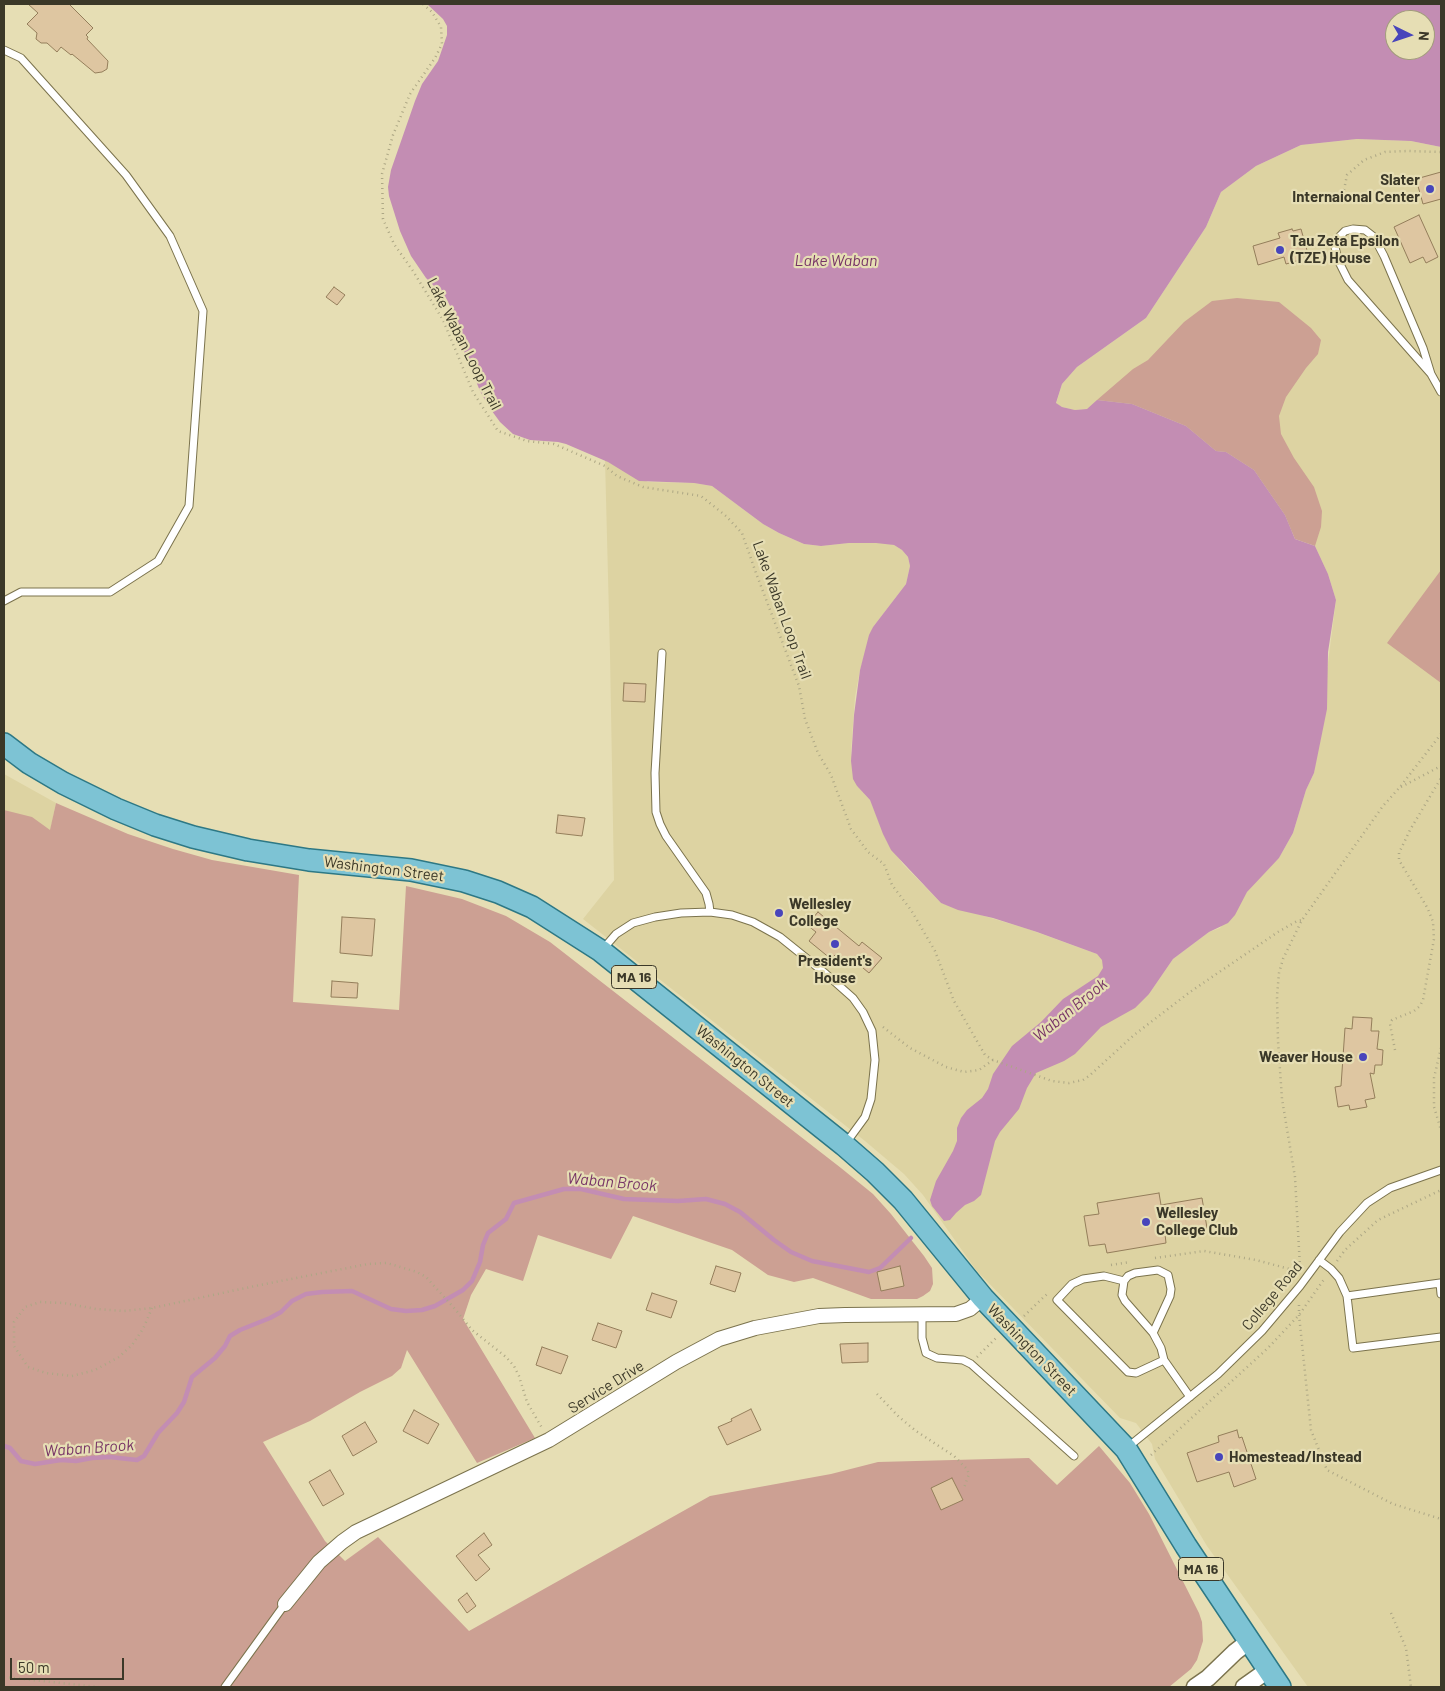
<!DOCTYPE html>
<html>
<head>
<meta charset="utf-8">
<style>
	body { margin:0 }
	#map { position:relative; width:1445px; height:1691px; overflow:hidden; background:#e6deb4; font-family:Barlow,sans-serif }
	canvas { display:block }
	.frame { position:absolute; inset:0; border:5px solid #3b3828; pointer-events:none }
	.north { position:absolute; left:1385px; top:10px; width:50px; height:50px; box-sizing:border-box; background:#e6deb4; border:1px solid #a29c7c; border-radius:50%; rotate:94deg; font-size:14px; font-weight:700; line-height:20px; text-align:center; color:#3b3828 }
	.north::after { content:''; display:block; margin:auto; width:18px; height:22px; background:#4845bb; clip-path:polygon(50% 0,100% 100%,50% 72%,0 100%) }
	.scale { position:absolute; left:10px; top:1658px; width:114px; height:22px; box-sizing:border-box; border:2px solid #3b3828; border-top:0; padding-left:6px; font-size:15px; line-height:18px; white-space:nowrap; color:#3b3828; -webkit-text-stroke:4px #e6deb4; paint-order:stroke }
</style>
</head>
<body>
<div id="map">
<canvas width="1445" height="1691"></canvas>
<div class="frame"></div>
<div class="north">N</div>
<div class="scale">50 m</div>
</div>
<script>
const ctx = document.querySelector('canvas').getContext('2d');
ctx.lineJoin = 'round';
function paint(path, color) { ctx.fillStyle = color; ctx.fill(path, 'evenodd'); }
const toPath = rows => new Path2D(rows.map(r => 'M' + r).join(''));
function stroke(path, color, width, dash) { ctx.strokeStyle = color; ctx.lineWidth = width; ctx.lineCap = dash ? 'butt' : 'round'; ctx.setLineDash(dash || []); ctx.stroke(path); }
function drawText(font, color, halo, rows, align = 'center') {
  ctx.font = font + ' Barlow,sans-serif'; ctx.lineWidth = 4.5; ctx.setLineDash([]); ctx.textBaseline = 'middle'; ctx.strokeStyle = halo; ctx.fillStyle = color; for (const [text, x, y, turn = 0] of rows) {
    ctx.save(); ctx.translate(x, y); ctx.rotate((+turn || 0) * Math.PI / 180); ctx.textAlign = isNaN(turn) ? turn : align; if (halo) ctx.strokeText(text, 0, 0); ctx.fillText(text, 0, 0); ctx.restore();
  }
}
paint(toPath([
	[1357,139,1411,141,1441,147,1441,1687,1308,1687,1207,1546,1155,1459,1152,1444,1136,1423,1120,1418,976,1270,923,1195,904,1174,865,1141,583,919,614,880,610,654,605,459,608,462,648,482,694,483,712,486,763,524,779,533,804,544,821,546,849,543,886,543,894,545,902,550,908,557,910,566,906,584,873,627,860,670,855,697,851,752,857,786,870,800,887,842,903,864,941,903,1028,929,1097,954,1149,994,1173,959,1209,932,1220,928,1256,880,1279,858,1293,833,1306,790,1314,773,1336,600,1328,574,1315,546,1087,409,1075,410,1062,407,1056,404,1062,384,1077,367,1146,318,1206,227,1221,192,1256,166,1301,145],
	[4,774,56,803,4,1050]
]), '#ddd3a2');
paint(toPath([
	[1237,298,1279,302,1311,328,1321,340,1318,354,1306,368,1286,397,1279,416,1281,434,1294,458,1314,487,1322,511,1321,527,1315,546,1295,539,1285,515,1254,470,1226,452,1216,451,1186,426,1132,404,1097,400,1133,369,1148,360,1184,322,1212,301],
	[1441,570,1441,683,1387,643],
	[56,803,128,834,173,849,212,860,299,875,293,1002,399,1010,406,886,462,899,506,916,550,942,841,1168,873,1194,891,1214,924,1256,932,1268,933,1284,930,1291,923,1296,917,1299,871,1299,813,1278,794,1282,768,1275,732,1250,633,1216,611,1259,538,1235,523,1281,486,1269,471,1295,463,1319,535,1438,477,1463,407,1350,401,1368,392,1376,360,1392,310,1421,263,1442,325,1541,345,1561,378,1537,469,1631,710,1496,831,1474,878,1462,1029,1458,1057,1485,1099,1446,1130,1483,1149,1514,1199,1613,1202,1622,1203,1641,1197,1660,1191,1669,1169,1687,4,1687,4,810,32,817,50,830]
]), '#cca093');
paint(toPath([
	[427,4,1441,4,1441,147,1411,141,1357,139,1301,145,1256,166,1221,192,1206,227,1146,318,1077,367,1062,384,1056,403,1062,407,1075,410,1087,409,1097,400,1132,404,1186,426,1216,451,1226,452,1254,470,1285,515,1295,539,1315,546,1328,574,1336,600,1328,652,1327,709,1314,773,1306,790,1293,833,1279,858,1247,892,1235,915,1228,923,1209,932,1173,959,1149,994,1135,1008,1101,1027,1075,1054,1064,1061,1036,1073,1027,1088,1019,1109,1000,1132,995,1141,981,1195,974,1201,965,1205,956,1213,950,1220,944,1221,932,1206,930,1200,936,1181,953,1151,957,1141,957,1128,961,1118,967,1110,982,1098,988,1089,993,1074,1012,1046,1041,1022,1063,999,1098,976,1103,968,1102,960,1097,954,1037,932,993,918,958,910,941,903,891,850,883,834,870,800,857,786,853,779,851,761,854,715,860,670,869,635,873,627,906,584,910,566,908,557,902,550,894,545,876,543,849,543,821,546,804,544,779,533,763,524,712,486,694,483,639,481,608,462,566,444,558,442,530,440,513,434,500,422,489,407,480,391,463,349,450,306,446,298,426,278,411,256,400,231,389,196,388,187,391,170,415,101,422,84,438,61,447,35,447,26,443,19],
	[1395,20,1425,20,1425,50,1395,50]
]), '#c38db3');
stroke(toPath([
	[4,1446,10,1448,21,1461,35,1464,61,1460,76,1461,92,1458,110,1457,137,1460,144,1456,158,1433,177,1413,184,1402,192,1377,215,1358,225,1346,230,1336,240,1330,270,1318,281,1312,292,1301,306,1294,322,1292,352,1291,391,1309,406,1311,422,1310,435,1306,463,1290,472,1281,480,1262,483,1245,488,1233,506,1219,514,1203,564,1189,581,1189,624,1199,678,1201,706,1199,725,1204,740,1212,774,1240,791,1252,812,1261,869,1272,880,1268,911,1238]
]), '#c38db3', 4.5);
const building = toPath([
	[28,4,69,4,93,28,86,35,88,37,87,39,108,61,107,69,102,72,95,73,72,54,71,55,61,47,57,52,47,43,41,43,36,39,37,33,27,24,38,13,28,4],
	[1441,172,1441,199,1423,204,1416,179,1441,172],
	[1419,215,1438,257,1426,263,1423,257,1410,263,1394,227,1419,215],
	[1292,229,1293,231,1301,229,1308,254,1299,257,1300,260,1286,264,1284,257,1258,265,1253,246,1280,238,1278,233,1292,229],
	[334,287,345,295,337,305,326,297,334,287],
	[624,683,646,684,645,702,623,701,624,683],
	[558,815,585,818,582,836,556,833,558,815],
	[818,912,859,946,862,942,882,958,869,973,850,957,847,961,837,953,831,959,809,941,816,932,807,925,818,912],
	[342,917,375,919,372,956,340,953,342,917],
	[332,981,358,983,357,998,331,997,332,981],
	[1353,1017,1372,1018,1371,1031,1379,1031,1377,1049,1383,1050,1382,1065,1375,1065,1374,1074,1370,1073,1375,1098,1365,1100,1367,1107,1350,1110,1349,1105,1338,1107,1335,1087,1341,1086,1345,1028,1352,1029,1353,1017],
	[1159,1193,1161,1205,1202,1198,1207,1228,1165,1234,1166,1243,1107,1253,1105,1244,1089,1246,1084,1216,1099,1214,1097,1203,1159,1193],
	[716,1266,741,1273,735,1292,710,1284,716,1266],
	[900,1266,904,1286,881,1291,877,1272,900,1266],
	[652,1293,677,1301,671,1318,646,1310,652,1293],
	[598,1323,622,1331,616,1348,592,1340,598,1323],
	[868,1343,868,1362,842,1363,840,1344,868,1343],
	[542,1347,568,1356,561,1374,536,1365,542,1347],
	[751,1409,761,1430,727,1445,718,1427,732,1421,731,1419,751,1409],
	[414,1410,439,1424,428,1444,403,1431,414,1410],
	[365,1422,377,1442,353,1456,342,1436,365,1422],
	[1237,1430,1239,1438,1242,1437,1256,1479,1234,1487,1229,1472,1197,1482,1187,1453,1219,1442,1218,1436,1237,1430],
	[330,1470,344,1494,323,1506,309,1482,330,1470],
	[952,1478,963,1500,941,1510,931,1488,952,1478],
	[484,1533,492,1545,478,1555,490,1569,476,1581,456,1556,484,1533],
	[467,1593,476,1606,467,1613,458,1600,467,1593]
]);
paint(building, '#dec6a1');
stroke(building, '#947e5b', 1);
const service = toPath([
	[4,50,21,58,126,175,170,236,203,311,189,506,158,561,110,592,21,592,4,601],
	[1431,374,1348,280,1338,260,1335,247,1338,238,1345,231,1353,229,1365,230,1374,237,1384,256,1423,348,1431,374,1441,392],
	[662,653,655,773,656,812,660,824,666,836,706,893,709,904,710,912],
	[603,949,616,934,633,923,655,917,681,913,710,912,732,915,753,922,780,937,826,974,853,998,863,1012,872,1031,875,1060,871,1099,865,1117,846,1143],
	[1319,1260,1331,1269,1339,1278,1347,1296,1353,1348,1441,1337],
	[1124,1281,1104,1276,1083,1279,1072,1284,1057,1300,1128,1372,1136,1373,1164,1360],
	[1347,1296,1440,1283,1441,1294],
	[922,1315,922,1338,926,1353,937,1358,963,1360,971,1364,1074,1456],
	[1153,1333,1170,1296,1171,1289,1168,1275,1158,1270,1135,1273,1128,1276,1124,1281,1122,1295,1125,1301,1153,1333,1161,1348,1164,1360,1190,1397],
	[1128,1447,1218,1374,1262,1331,1300,1286,1340,1232,1367,1203,1390,1188,1441,1170],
	[225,1687,285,1604]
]);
const minor = toPath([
	[285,1604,319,1562,342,1542,356,1532,549,1440,676,1362,719,1339,755,1328,819,1316,845,1315,956,1314,970,1309,983,1298]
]);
const tertiary = toPath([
	[1195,1687,1208,1678,1235,1652,1248,1642],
	[1244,1687,1268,1670]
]);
const primary = toPath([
	[4,744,29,763,63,783,116,809,155,825,193,837,248,850,309,860,411,870,464,881,498,892,532,907,601,951,844,1145,875,1172,903,1200,983,1298,1126,1449,1186,1546,1280,1687]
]);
stroke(service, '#7b734d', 9);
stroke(minor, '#7b734d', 16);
stroke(tertiary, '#7b734d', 19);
stroke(primary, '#2d7885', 24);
stroke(toPath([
	[423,4,432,12,441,27,442,44,435,58,410,94,393,135,382,174,383,219,394,244,413,271,443,320,473,392,498,431,527,441,554,444,605,466,617,476,643,487,701,496,726,516,742,533,756,573,799,686,805,719,818,753,831,775,851,829,868,852,884,864,892,885,911,910,935,951,954,1001,985,1055,993,1060,1052,1081,1069,1083,1083,1080,1089,1076,1134,1035,1190,992,1278,932,1297,921,1302,920],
	[1344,190,1347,175,1364,160,1385,152,1408,151,1441,152],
	[1401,787,1441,766],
	[883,1027,910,1048,946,1067,964,1072,972,1071,979,1070,993,1060],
	[1441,1048,1434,1078,1434,1107,1441,1130],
	[1395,1050,1390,1024,1392,1020,1414,1011,1420,1006,1423,1000,1434,939,1433,922,1428,909,1399,860,1399,853,1410,830,1441,778],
	[1155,1258,1204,1251,1256,1260,1297,1271],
	[1337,1261,1345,1250,1378,1220,1441,1190],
	[1111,1265,1130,1262],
	[1300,1267,1295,1177,1282,1099,1278,1041,1277,996,1279,973,1283,959,1302,920,1383,806,1400,787,1441,734],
	[1299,1305,1299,1315,1311,1430,1327,1470,1393,1504,1441,1519],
	[152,1308,143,1329,132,1345,119,1357,95,1370,72,1376,46,1373,28,1367,14,1346,14,1322,25,1307,40,1302,64,1303,96,1309,124,1311,152,1308,255,1286,368,1264,387,1263,417,1272,426,1277,455,1309,472,1330,506,1357,514,1366,519,1376,527,1402,542,1428],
	[1024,1316,1047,1294],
	[977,1357,996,1338],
	[877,1394,899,1417,916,1431,954,1456,967,1469,969,1474,964,1488],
	[1151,1455,1268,1348,1299,1315,1325,1278],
	[1391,1613,1406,1648,1411,1687],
	[4,1677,99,1687]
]), '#ada785', 2.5, [1, 4]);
stroke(service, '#fff', 7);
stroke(minor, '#fff', 14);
stroke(tertiary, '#fff', 16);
stroke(primary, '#7dc3d4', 21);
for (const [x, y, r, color] of [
	[1430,189,5,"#4845bb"],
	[1280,250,5,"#4845bb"],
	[779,913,5,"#4845bb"],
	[835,944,5,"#4845bb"],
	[1363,1057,5,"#4845bb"],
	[1146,1222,5,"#4845bb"],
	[1219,1457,5,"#4845bb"]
]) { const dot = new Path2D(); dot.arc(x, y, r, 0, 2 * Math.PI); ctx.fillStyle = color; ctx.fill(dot); stroke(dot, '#e6deb4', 2); }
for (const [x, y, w] of [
	[634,977,45],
	[1201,1569,45]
]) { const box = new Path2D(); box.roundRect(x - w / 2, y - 11.5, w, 23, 4); ctx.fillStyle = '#e6deb4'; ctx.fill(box); stroke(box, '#3b3828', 1); }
drawText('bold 14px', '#3b3828', null, [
	["MA 16",634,977],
	["MA 16",1201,1569]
]);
drawText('bold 15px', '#3b3828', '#e6deb4', [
	["Slater",1420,180,"right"],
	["Internaional Center",1420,197,"right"],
	["Tau Zeta Epsilon",1290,241],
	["(TZE) House",1290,258],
	["Wellesley",789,904],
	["College",789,921],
	["President's",835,961,"center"],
	["House",835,978,"center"],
	["Weaver House",1353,1057,"right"],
	["Wellesley",1156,1213],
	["College Club",1156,1230],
	["Homestead/Instead",1229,1457]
], 'left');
drawText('15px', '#3b3828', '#e6deb4', [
	["Lake Waban Loop Trail",464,344,63],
	["Lake Waban Loop Trail",782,610,70],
	["Washington Street",384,869,7],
	["Washington Street",745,1066,39],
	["College Road",1272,1296,-50],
	["Washington Street",1032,1350,46],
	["Service Drive",606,1387,-32]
]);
drawText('italic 16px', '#773466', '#e6deb4', [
	["Lake Waban",836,261],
	["Waban Brook",1070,1010,-39],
	["Waban Brook",612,1182,5],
	["Waban Brook",89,1448,-4]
]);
</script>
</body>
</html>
